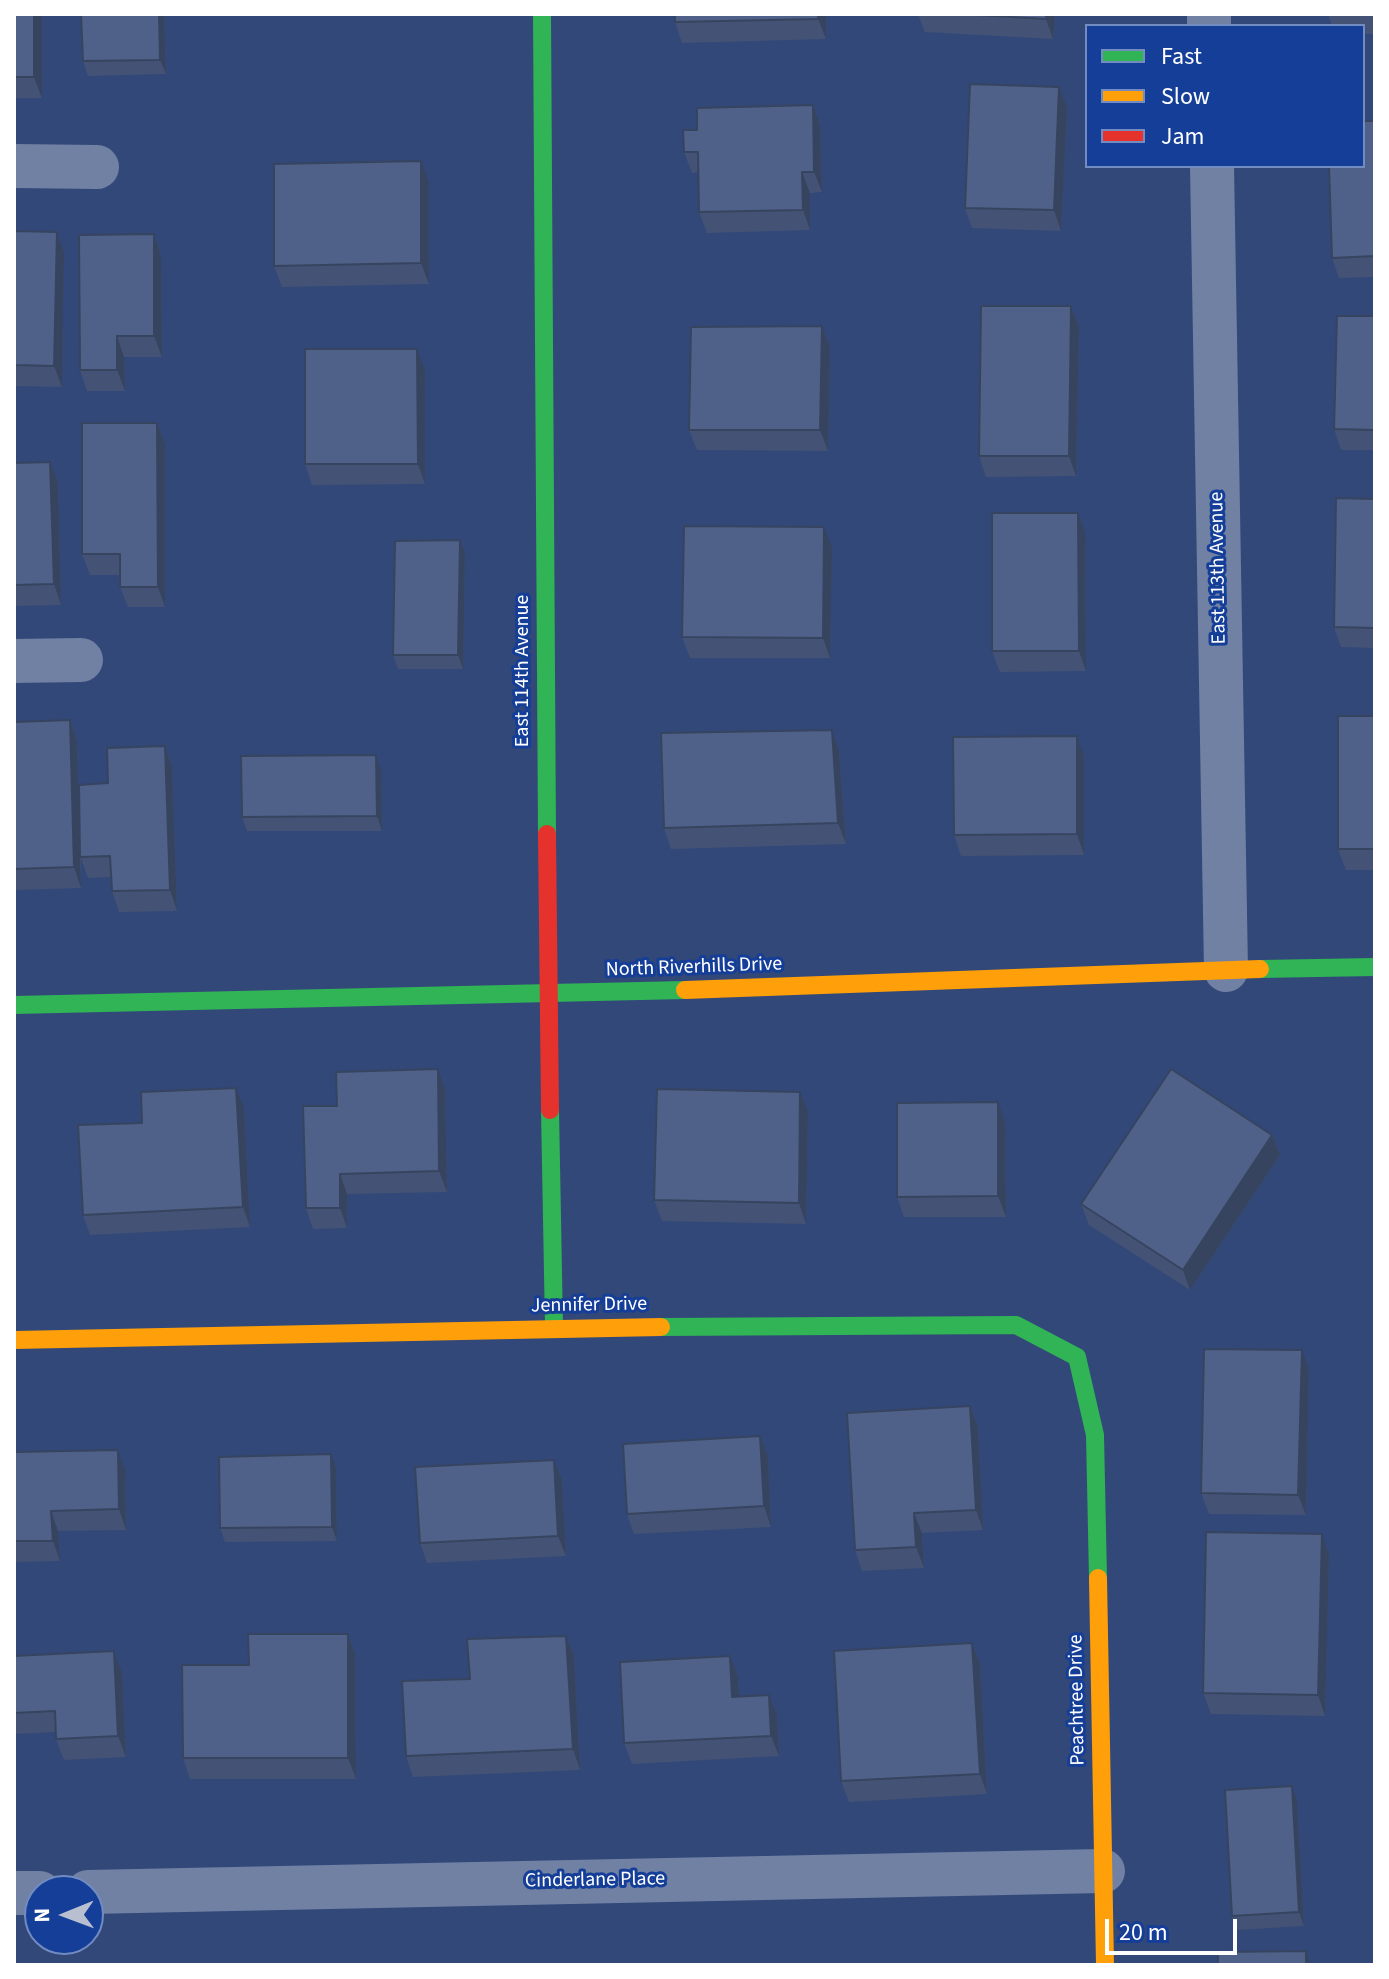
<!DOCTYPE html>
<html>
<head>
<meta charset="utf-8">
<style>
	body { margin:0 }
	#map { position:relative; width:1389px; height:1979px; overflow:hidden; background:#324879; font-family:"Source Sans 3",sans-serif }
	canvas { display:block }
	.frame { position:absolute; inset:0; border:16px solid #fff; pointer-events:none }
	.legend { position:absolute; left:1085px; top:24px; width:280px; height:144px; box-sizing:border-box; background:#143e97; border:2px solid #728bc1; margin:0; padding:10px 14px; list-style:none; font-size:24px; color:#fff }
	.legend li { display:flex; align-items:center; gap:16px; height:40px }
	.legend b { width:40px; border:2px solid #728bc1 }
	.north { position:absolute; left:24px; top:1875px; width:80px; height:80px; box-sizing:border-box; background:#143e97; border:2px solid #728bc1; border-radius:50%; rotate:269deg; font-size:22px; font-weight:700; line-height:32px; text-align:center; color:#fff }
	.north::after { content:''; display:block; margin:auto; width:28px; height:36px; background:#b7bfd0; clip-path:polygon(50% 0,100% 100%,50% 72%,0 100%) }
	.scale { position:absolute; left:1105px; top:1919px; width:132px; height:36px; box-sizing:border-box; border:4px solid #fff; border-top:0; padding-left:10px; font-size:24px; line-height:28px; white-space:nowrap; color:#fff; -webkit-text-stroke:6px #143e97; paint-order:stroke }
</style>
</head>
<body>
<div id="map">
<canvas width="1389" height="1979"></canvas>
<div class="frame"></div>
<ul class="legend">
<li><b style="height:10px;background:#30b455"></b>Fast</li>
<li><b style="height:10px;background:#ff9f0a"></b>Slow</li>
<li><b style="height:10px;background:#e5322d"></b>Jam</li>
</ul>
<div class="north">N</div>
<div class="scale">20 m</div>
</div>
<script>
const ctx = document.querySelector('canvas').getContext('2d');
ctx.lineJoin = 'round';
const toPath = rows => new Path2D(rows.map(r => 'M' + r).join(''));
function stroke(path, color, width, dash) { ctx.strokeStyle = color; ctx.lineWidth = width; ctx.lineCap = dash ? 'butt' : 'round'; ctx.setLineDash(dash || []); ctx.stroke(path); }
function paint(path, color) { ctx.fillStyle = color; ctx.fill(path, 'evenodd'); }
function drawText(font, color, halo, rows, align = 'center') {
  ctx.font = font + ' "Source Sans 3",sans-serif'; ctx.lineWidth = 6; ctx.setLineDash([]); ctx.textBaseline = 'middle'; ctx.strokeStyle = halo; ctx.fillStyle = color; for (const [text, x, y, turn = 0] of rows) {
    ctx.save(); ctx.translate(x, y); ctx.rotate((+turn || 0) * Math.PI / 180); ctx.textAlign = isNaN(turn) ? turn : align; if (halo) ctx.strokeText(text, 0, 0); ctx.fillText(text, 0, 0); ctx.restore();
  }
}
stroke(toPath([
	[1209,14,1209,26],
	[14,166,97,167],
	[1212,166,1226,970],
	[14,661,81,660],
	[88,1892,1103,1871],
	[14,1893,40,1893]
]), '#7181a4', 44);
stroke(toPath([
	[542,14,547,834],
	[1260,969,1375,967],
	[14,1005,685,990],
	[550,1110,554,1327],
	[661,1327,1016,1325,1077,1357,1095,1435,1098,1578]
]), '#30b455', 18);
stroke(toPath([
	[685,990,1260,969],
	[14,1340,661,1327],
	[1098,1578,1105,1965]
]), '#ff9f0a', 18);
stroke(toPath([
	[547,834,550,1110]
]), '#e5322d', 18);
paint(toPath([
	[14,14,42,98,14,98],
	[164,14,166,74,88,76,83,61],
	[282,14,417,14,283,16],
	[675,14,826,14,826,39,682,43,675,22],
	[918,14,1055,14,1053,39,925,32],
	[1328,14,1375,14,1375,34,1363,34,1363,26,1332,26],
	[813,105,820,125,822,192,810,193,810,230,707,233,699,212,699,172,692,173,684,152,697,130],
	[1067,108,1061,231,972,228,965,208],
	[1375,121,1375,277,1339,278,1332,258],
	[429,182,429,284,282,287,274,266],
	[14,231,57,232,64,252,62,387,14,386],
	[154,234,161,255,162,357,124,357,125,391,87,391,80,370],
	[1071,306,1079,327,1076,476,986,477,979,456],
	[1375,316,1375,450,1341,450,1334,429],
	[822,326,830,347,828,451,697,450,689,430],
	[425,370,425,484,312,485,305,464],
	[157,423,165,444,165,607,128,607,120,587,120,575,90,575,82,554],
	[50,462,58,482,61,605,14,606,14,463],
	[1375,499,1375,648,1341,647,1334,627],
	[1085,533,1086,671,1000,672,992,651],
	[832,548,830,658,690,658,682,637],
	[465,554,463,669,398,669,393,655],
	[1375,716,1375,870,1346,870,1338,849],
	[70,720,77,741,80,833,108,783,165,746,172,767,177,911,119,912,112,891,111,877,88,878,81,858,81,888,14,890,14,722],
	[839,751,846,844,671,849,664,828],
	[1084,757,1084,855,961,856,954,835],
	[381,770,382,831,247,831,242,817],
	[445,1090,447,1192,347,1194,347,1228,313,1229,306,1208,337,1106],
	[244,1108,250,1227,90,1235,83,1215,142,1123],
	[808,1112,806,1224,662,1221,654,1200],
	[1005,1123,1006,1217,904,1217,897,1197],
	[1272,1135,1280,1155,1190,1290,1089,1225,1081,1204],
	[1309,1370,1306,1515,1209,1514,1201,1493],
	[970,1406,978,1427,983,1530,922,1533,924,1568,862,1571,855,1550],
	[760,1436,768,1457,771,1527,634,1534,627,1514],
	[14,1452,125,1470,126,1530,58,1531,60,1561,14,1562],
	[554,1460,562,1480,566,1556,427,1563,420,1543],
	[336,1469,337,1541,225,1542,220,1528],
	[1322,1534,1329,1555,1325,1716,1211,1714,1203,1693],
	[348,1634,355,1654,356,1779,190,1779,183,1758,249,1665],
	[566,1636,574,1656,580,1770,413,1777,406,1756,470,1679],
	[972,1643,980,1664,987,1794,849,1802,841,1781],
	[114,1651,122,1672,126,1757,64,1760,56,1739,56,1732,14,1734,14,1656],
	[730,1656,738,1677,739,1696,769,1695,777,1715,779,1756,632,1764,624,1743],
	[1297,1801,1304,1926,1237,1930,1232,1916]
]), '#445375');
paint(toPath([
	[34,14,42,14,42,98,34,77],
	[159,14,164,14,166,74,160,60],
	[818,14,826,14,826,39,818,19],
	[1046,14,1055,14,1053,39,1046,19],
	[1059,87,1067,108,1061,231,1054,210],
	[813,105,820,125,822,192,814,172],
	[421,161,429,182,429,284,421,263],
	[802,172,810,193,810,230,803,210],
	[57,232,64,252,62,387,54,366],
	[154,234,161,255,162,357,154,336],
	[1071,306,1079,327,1076,476,1069,456],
	[822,326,830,347,828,451,820,430],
	[117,336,124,357,125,391,117,370],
	[417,349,425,370,425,484,418,464],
	[157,423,165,444,165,607,158,587],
	[50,462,58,482,61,605,54,584],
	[1078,513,1085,533,1086,671,1079,651],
	[824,527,832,548,830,658,823,638],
	[460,540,465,554,463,669,458,655],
	[70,720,77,741,81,888,74,867],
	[832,730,839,751,846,844,838,823],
	[1077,736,1084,757,1084,855,1077,834],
	[165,746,172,767,177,911,170,890],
	[376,755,381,770,382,831,377,816],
	[438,1069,445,1090,447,1192,439,1171],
	[236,1088,244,1108,250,1227,243,1207],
	[800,1092,808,1112,806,1224,799,1203],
	[998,1102,1005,1123,1006,1217,998,1196],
	[1272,1135,1280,1155,1190,1290,1183,1270],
	[340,1174,347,1194,347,1228,340,1208],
	[1302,1350,1309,1370,1306,1515,1298,1495],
	[970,1406,978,1427,983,1530,976,1510],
	[760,1436,768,1457,771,1527,764,1506],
	[118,1450,125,1470,126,1530,119,1509],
	[331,1454,336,1469,337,1541,332,1527],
	[554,1460,562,1480,566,1556,558,1536],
	[51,1511,58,1531,60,1561,53,1541],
	[914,1513,922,1533,924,1568,916,1547],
	[1322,1534,1329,1555,1325,1716,1318,1695],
	[348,1634,355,1654,356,1779,348,1758],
	[566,1636,574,1656,580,1770,573,1749],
	[972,1643,980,1664,987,1794,980,1774],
	[114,1651,122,1672,126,1757,118,1736],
	[730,1656,738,1677,740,1717,732,1697],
	[769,1695,777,1715,779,1756,771,1736],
	[1292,1786,1297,1801,1304,1926,1299,1912],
	[1306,1951,1311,1965,1306,1965]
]), '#37445f');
const building = toPath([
	[14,14,34,14,34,77,14,77,14,14],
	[81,14,159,14,160,60,83,61,81,14],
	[675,14,818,14,818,19,675,22,675,14],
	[959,14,1046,14,1046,19,959,14],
	[970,84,1059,87,1054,210,965,208,970,84],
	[813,105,814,172,802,172,803,210,699,212,698,152,684,152,683,130,697,130,697,108,813,105],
	[1363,121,1375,121,1375,256,1332,258,1329,166,1363,166,1363,121],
	[421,161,421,263,274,266,274,164,421,161],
	[14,231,57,232,54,366,14,365,14,231],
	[154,234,154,336,117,336,117,370,80,370,79,235,154,234],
	[981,306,1071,306,1069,456,979,456,981,306],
	[1337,316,1375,316,1375,430,1334,429,1337,316],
	[822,326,820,430,689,430,691,327,822,326],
	[305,349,417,349,418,464,305,464,305,349],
	[82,423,157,423,158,587,120,587,120,554,82,554,82,423],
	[50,462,54,584,14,585,14,463,50,462],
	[1336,498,1375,499,1375,628,1334,627,1336,498],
	[992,513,1078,513,1079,651,992,651,992,513],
	[684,526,824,527,823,638,682,637,684,526],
	[460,540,458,655,393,655,395,541,460,540],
	[1338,716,1375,716,1375,849,1338,849,1338,716],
	[70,720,74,867,14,869,14,722,70,720],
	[832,730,838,823,664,828,661,733,832,730],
	[1077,736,1077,834,954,835,953,737,1077,736],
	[165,746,170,890,112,891,110,856,80,857,79,785,108,783,107,748,165,746],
	[376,755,377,816,242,817,241,756,376,755],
	[438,1069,439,1171,340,1174,340,1208,306,1208,303,1106,337,1106,336,1072,438,1069],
	[1171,1069,1272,1135,1183,1270,1081,1204,1171,1069],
	[236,1088,243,1207,83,1215,78,1125,142,1123,141,1092,236,1088],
	[657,1089,800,1092,799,1203,654,1200,657,1089],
	[998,1102,998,1196,897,1197,897,1103,998,1102],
	[1204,1349,1302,1350,1298,1495,1201,1493,1204,1349],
	[970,1406,976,1510,914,1513,916,1547,855,1550,847,1413,970,1406],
	[760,1436,764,1506,627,1514,623,1444,760,1436],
	[118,1450,119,1509,51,1511,53,1541,14,1541,14,1452,118,1450],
	[331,1454,332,1527,220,1528,219,1457,331,1454],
	[554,1460,558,1536,420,1543,415,1467,554,1460],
	[1206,1532,1322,1534,1318,1695,1203,1693,1206,1532],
	[248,1634,348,1634,348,1758,183,1758,182,1665,249,1665,248,1634],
	[566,1636,573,1749,406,1756,402,1681,470,1679,467,1639,566,1636],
	[972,1643,980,1774,841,1781,834,1651,972,1643],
	[114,1651,118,1736,56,1739,55,1711,14,1713,14,1656,114,1651],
	[730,1656,732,1697,769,1695,771,1736,624,1743,620,1662,730,1656],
	[1292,1786,1299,1912,1232,1916,1225,1790,1292,1786],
	[1306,1951,1306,1965,1218,1965,1218,1952,1306,1951]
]);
paint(building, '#4f6188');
stroke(building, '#37445f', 2);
drawText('20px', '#fff', '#143e97', [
	["East 113th Avenue",1219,568,-91],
	["East 114th Avenue",524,671,-90],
	["North Riverhills Drive",694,968,-2],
	["Jennifer Drive",589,1306,-1],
	["Peachtree Drive",1078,1700,-91],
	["Cinderlane Place",595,1881,-1]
]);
</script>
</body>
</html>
